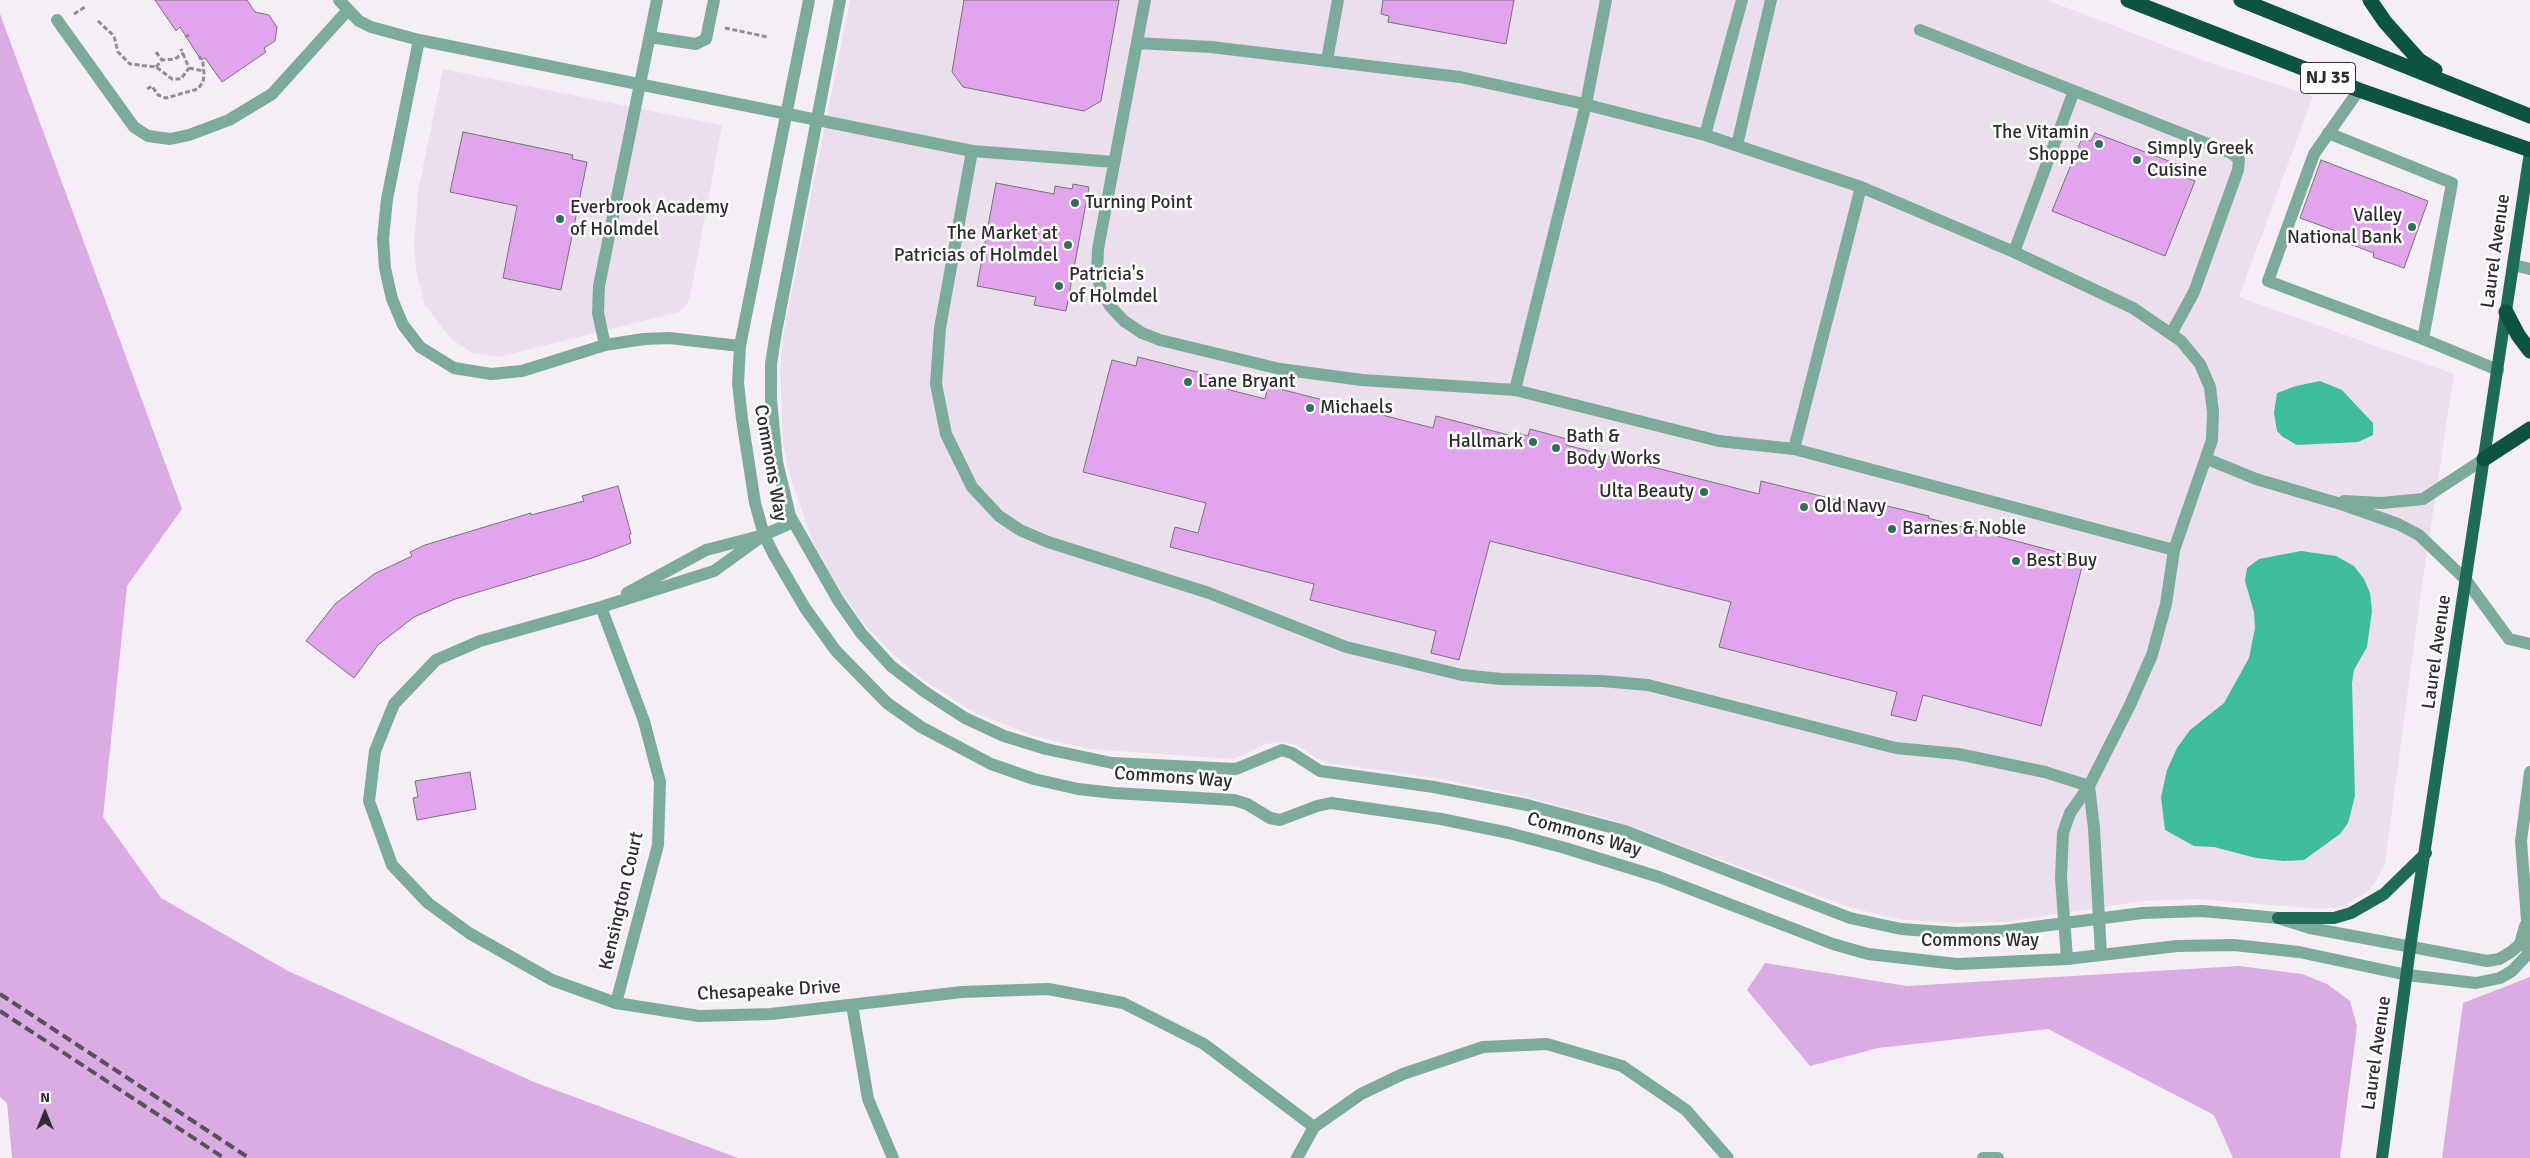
<!DOCTYPE html>
<html>
<head>
<meta charset="utf-8">
<style>
	body { margin:0 }
	#map { position:relative; width:2530px; height:1158px; overflow:hidden; background:#f5eef6; font-family:Signika,sans-serif }
	canvas { display:block }
	.north { position:absolute; left:20px; top:1088px; width:50px; height:50px; -webkit-text-stroke:4px #fefefe; paint-order:stroke; rotate:0deg; font-size:14px; font-weight:700; line-height:20px; text-align:center; color:#2f2c2f }
	.north::after { content:''; display:block; margin:auto; width:18px; height:22px; background:#2f2c2f; clip-path:polygon(50% 0,100% 100%,50% 72%,0 100%) }
</style>
</head>
<body>
<div id="map">
<canvas width="2530" height="1158"></canvas>
<div class="north">N</div>
</div>
<script>
const ctx = document.querySelector('canvas').getContext('2d');
ctx.lineJoin = 'round';
function paint(path, color) { ctx.fillStyle = color; ctx.fill(path, 'evenodd'); }
const toPath = rows => new Path2D(rows.map(r => 'M' + r).join(''));
function stroke(path, color, width, dash) { ctx.strokeStyle = color; ctx.lineWidth = width; ctx.lineCap = dash ? 'butt' : 'round'; ctx.setLineDash(dash || []); ctx.stroke(path); }
function drawText(font, color, halo, rows, align = 'center') {
  ctx.font = font + ' Signika,sans-serif'; ctx.lineWidth = 5; ctx.setLineDash([]); ctx.textBaseline = 'middle'; ctx.strokeStyle = halo; ctx.fillStyle = color; for (const [text, x, y, turn = 0] of rows) {
    ctx.save(); ctx.translate(x, y); ctx.rotate((+turn || 0) * Math.PI / 180); ctx.textAlign = isNaN(turn) ? turn : align; if (halo) ctx.strokeText(text, 0, 0); ctx.fillText(text, 0, 0); ctx.restore();
  }
}
paint(toPath([
	[850,0,2047,0,2210,63,2313,96,2239,297,2454,374,2421,592,2385,863,2378,878,2368,891,2351,902,2336,908,2320,909,2197,899,2142,901,2005,922,1954,923,1904,920,1852,908,1613,820,1522,796,1441,779,1329,763,1316,758,1298,745,1282,742,1265,744,1246,754,1232,759,1090,749,1034,736,975,713,922,679,891,652,862,622,835,582,813,542,790,476,783,443,780,372,783,336],
	[443,69,722,125,691,292,687,304,680,312,499,357,472,353,450,338,425,305,417,276,414,247,418,192]
]), '#ecdfed');
paint(toPath([
	[0,14,182,509,127,586,103,817,161,898,288,971,534,1082,738,1158,12,1158,7,1103,0,1097],
	[1765,963,1907,986,2239,966,2302,974,2327,984,2350,1001,2357,1026,2340,1158,2233,1158,2214,1115,2048,1029,1878,1048,1810,1066,1747,990],
	[2530,977,2530,1158,2442,1158,2463,1003]
]), '#dbabe3');
paint(toPath([
	[2320,381,2342,390,2373,423,2373,435,2358,442,2297,445,2283,437,2277,431,2274,413,2277,393,2296,386],
	[2301,551,2336,556,2354,566,2364,579,2370,593,2372,611,2367,647,2354,670,2352,683,2355,796,2348,823,2340,834,2304,860,2284,861,2256,858,2214,847,2194,846,2165,830,2161,797,2167,770,2177,748,2190,730,2224,703,2249,658,2255,628,2254,612,2245,581,2247,568,2259,559]
]), '#3fbd9a');
const building = toPath([
	[155,0,247,0,255,12,269,15,277,27,275,41,264,48,266,52,222,82,205,58,201,60,180,27,176,31,155,0],
	[964,0,1119,0,1101,101,1084,111,963,87,952,72,964,0],
	[1383,0,1514,0,1506,44,1388,22,1389,16,1381,14,1383,0],
	[463,132,573,155,572,159,587,162,561,290,503,278,517,206,450,192,463,132],
	[2095,133,2187,168,2184,177,2195,181,2165,256,2052,211,2082,138,2091,141,2095,133],
	[2321,160,2428,201,2404,268,2373,257,2374,253,2333,238,2336,231,2300,218,2321,160],
	[996,183,1054,194,1055,186,1072,189,1073,184,1089,187,1066,311,1034,305,1036,297,977,286,996,183],
	[1138,357,1213,376,1211,385,1265,399,1268,386,1433,428,1436,416,1516,437,1517,433,1528,436,1530,429,1567,439,1566,445,1759,494,1761,481,1865,507,1866,501,1929,516,1928,518,2084,559,2041,726,1923,695,1916,721,1891,715,1897,692,1719,647,1731,602,1490,541,1459,660,1431,653,1436,631,1310,600,1314,584,1170,547,1175,527,1198,533,1206,503,1083,472,1112,360,1136,366,1138,357],
	[618,486,631,534,629,535,631,543,592,558,455,599,414,617,378,645,354,678,306,641,335,604,374,574,412,556,410,552,425,545,531,513,531,515,584,501,582,496,618,486],
	[470,772,476,809,417,820,413,798,418,797,415,781,470,772]
]);
paint(building, '#e2a4ed');
stroke(building, '#787279', 1);
stroke(toPath([
	[74,14,85,7],
	[98,21,114,36,118,52,130,64,156,67,172,79,181,79,189,68,181,49],
	[725,28,768,37],
	[185,37,189,35],
	[156,52,162,60],
	[156,67,162,60,175,59,184,53],
	[189,68,204,71],
	[147,89,152,86,158,95,166,98,198,89,203,82,204,74,203,63,199,56]
]), '#928d92', 3, [5, 2.5]);
stroke(toPath([
	[339,0,359,21,371,27,419,40,972,151,1114,162],
	[809,0,740,346,738,383,742,419,755,503,764,535,774,555,805,608,836,651,887,703,921,727,991,764,1034,779,1078,789,1114,793,1234,800,1247,804,1270,818,1280,820,1317,806,1331,803,1441,819,1509,833,1565,848,1659,877,1833,944,1868,954,1957,964,2067,959,2177,946,2234,945,2299,952,2407,975,2476,983,2500,978,2512,971,2527,955,2529,946,2521,841,2530,772],
	[840,0,776,332,771,364,771,399,777,462,790,516,838,600,861,633,891,666,925,692,965,718,1004,736,1046,749,1112,763,1236,769,1282,750,1292,753,1320,771,1434,787,1527,805,1625,831,1850,918,1901,929,1957,933,2004,931,2142,913,2202,911,2278,918,2310,928,2487,961,2499,959,2511,952,2520,944,2525,926],
	[1145,0,1098,249,1097,272,1101,291,1110,306,1124,321,1142,333,1160,340,1280,369,1362,380,1515,390,1719,441,1794,449,2174,550],
	[57,20,134,127,148,136,170,139,189,135,229,120,272,94,348,10],
	[1920,30,2231,153,2239,159,2238,170,2194,292,2171,334],
	[650,37,696,44,706,39,714,0],
	[419,40,387,199,383,239,385,268,392,299,403,325,420,347,454,368,491,374,522,371,605,345,644,339,669,338,740,346],
	[1137,43,1211,47,1460,77,1580,103,1705,135,1861,187,2014,252,2133,308,2181,341,2200,364,2210,387,2213,412,2212,440,2174,550,2166,604,2152,655,2130,705,2089,786,2070,813,2063,833,2061,878,2067,959],
	[1327,60,1338,0],
	[2359,90,2314,154,2268,281,2423,339,2498,370],
	[2328,133,2452,183,2423,339],
	[1705,135,1742,0],
	[1737,145,1771,0],
	[972,151,940,328,936,384,946,434,972,487,999,516,1020,530,1048,542,1209,593,1346,647,1462,675,1501,679,1602,681,1648,685,1896,748,1958,754,2045,772,2089,786],
	[2014,252,2074,91],
	[2513,265,2530,269],
	[605,345,598,313,599,286,657,0],
	[1515,390,1586,104,1606,0],
	[1794,449,1861,187],
	[2207,459,2256,479,2344,505,2398,524,2419,535,2466,580,2509,639,2530,644],
	[2344,501,2382,503,2423,499,2484,459],
	[764,535,714,571,601,607,480,641,436,660,394,704,375,751,369,801,392,865,428,903,469,933,552,980,616,1003,699,1016,771,1014,962,992,1048,989,1123,1003,1204,1044,1314,1127],
	[627,593,706,550,764,535,793,522],
	[601,607,644,721,660,782,658,845,616,1003],
	[2089,786,2094,828,2101,955],
	[852,1005,868,1099,893,1158],
	[1297,1158,1314,1127,1361,1094,1403,1074,1483,1047,1547,1044,1622,1066,1686,1110,1728,1158],
	[1983,1158,1998,1158]
]), '#7dab9b', 12);
stroke(toPath([
	[2278,918,2334,918,2351,913,2384,894,2426,853],
	[2382,1158,2410,948,2530,152]
]), '#1e6c57', 12);
stroke(toPath([
	[2128,0,2359,90,2530,150],
	[2241,0,2530,116],
	[2370,0,2385,22,2419,60,2435,70],
	[2506,312,2518,335,2530,351],
	[2484,459,2530,429]
]), '#0c5341', 15);
stroke(toPath([
	[0,994,249,1158],
	[0,1011,224,1158]
]), '#565357', 4, [10, 5]);
for (const [x, y, r, color] of [
	[2099,144,5,"#306e5c"],
	[2137,160,5,"#306e5c"],
	[1075,203,5,"#306e5c"],
	[560,219,5,"#306e5c"],
	[2412,227,5,"#306e5c"],
	[1068,245,5,"#306e5c"],
	[1059,286,5,"#306e5c"],
	[1188,382,5,"#306e5c"],
	[1310,408,5,"#306e5c"],
	[1533,442,5,"#306e5c"],
	[1556,448,5,"#306e5c"],
	[1704,492,5,"#306e5c"],
	[1804,507,5,"#306e5c"],
	[1892,529,5,"#306e5c"],
	[2016,561,5,"#306e5c"]
]) { const dot = new Path2D(); dot.arc(x, y, r, 0, 2 * Math.PI); ctx.fillStyle = color; ctx.fill(dot); stroke(dot, '#fefefe', 2); }
for (const [x, y, w] of [
	[2328,78,55]
]) { const box = new Path2D(); box.roundRect(x - w / 2, y - 15.5, w, 31, 4); ctx.fillStyle = '#fefefe'; ctx.fill(box); stroke(box, '#2f2c2f', 1); }
drawText('bold 18px', '#2f2c2f', null, [
	["NJ 35",2328,78]
]);
drawText('19px', '#2f2c2f', '#fefefe', [
	["The Vitamin",2089,133,"right"],
	["Shoppe",2089,155,"right"],
	["Simply Greek",2147,149],
	["Cuisine",2147,171],
	["Turning Point",1085,203],
	["Everbrook Academy",570,208],
	["of Holmdel",570,230],
	["Valley",2402,216,"right"],
	["National Bank",2402,238,"right"],
	["The Market at",1058,234,"right"],
	["Patricias of Holmdel",1058,256,"right"],
	["Patricia's",1069,275],
	["of Holmdel",1069,297],
	["Lane Bryant",1198,382],
	["Michaels",1320,408],
	["Bath &",1566,437],
	["Body Works",1566,459],
	["Hallmark",1523,442,"right"],
	["Ulta Beauty",1694,492,"right"],
	["Old Navy",1814,507],
	["Barnes & Noble",1902,529],
	["Best Buy",2026,561]
], 'left');
drawText('19px', '#2f2c2f', '#fefefe', [
	["Laurel Avenue",2496,251,-82],
	["Commons Way",770,463,80],
	["Laurel Avenue",2437,652,-82],
	["Commons Way",1173,778,4],
	["Commons Way",1584,835,16],
	["Kensington Court",622,901,-77],
	["Commons Way",1980,941],
	["Chesapeake Drive",769,991,-3],
	["Laurel Avenue",2377,1053,-82]
]);
</script>
</body>
</html>
